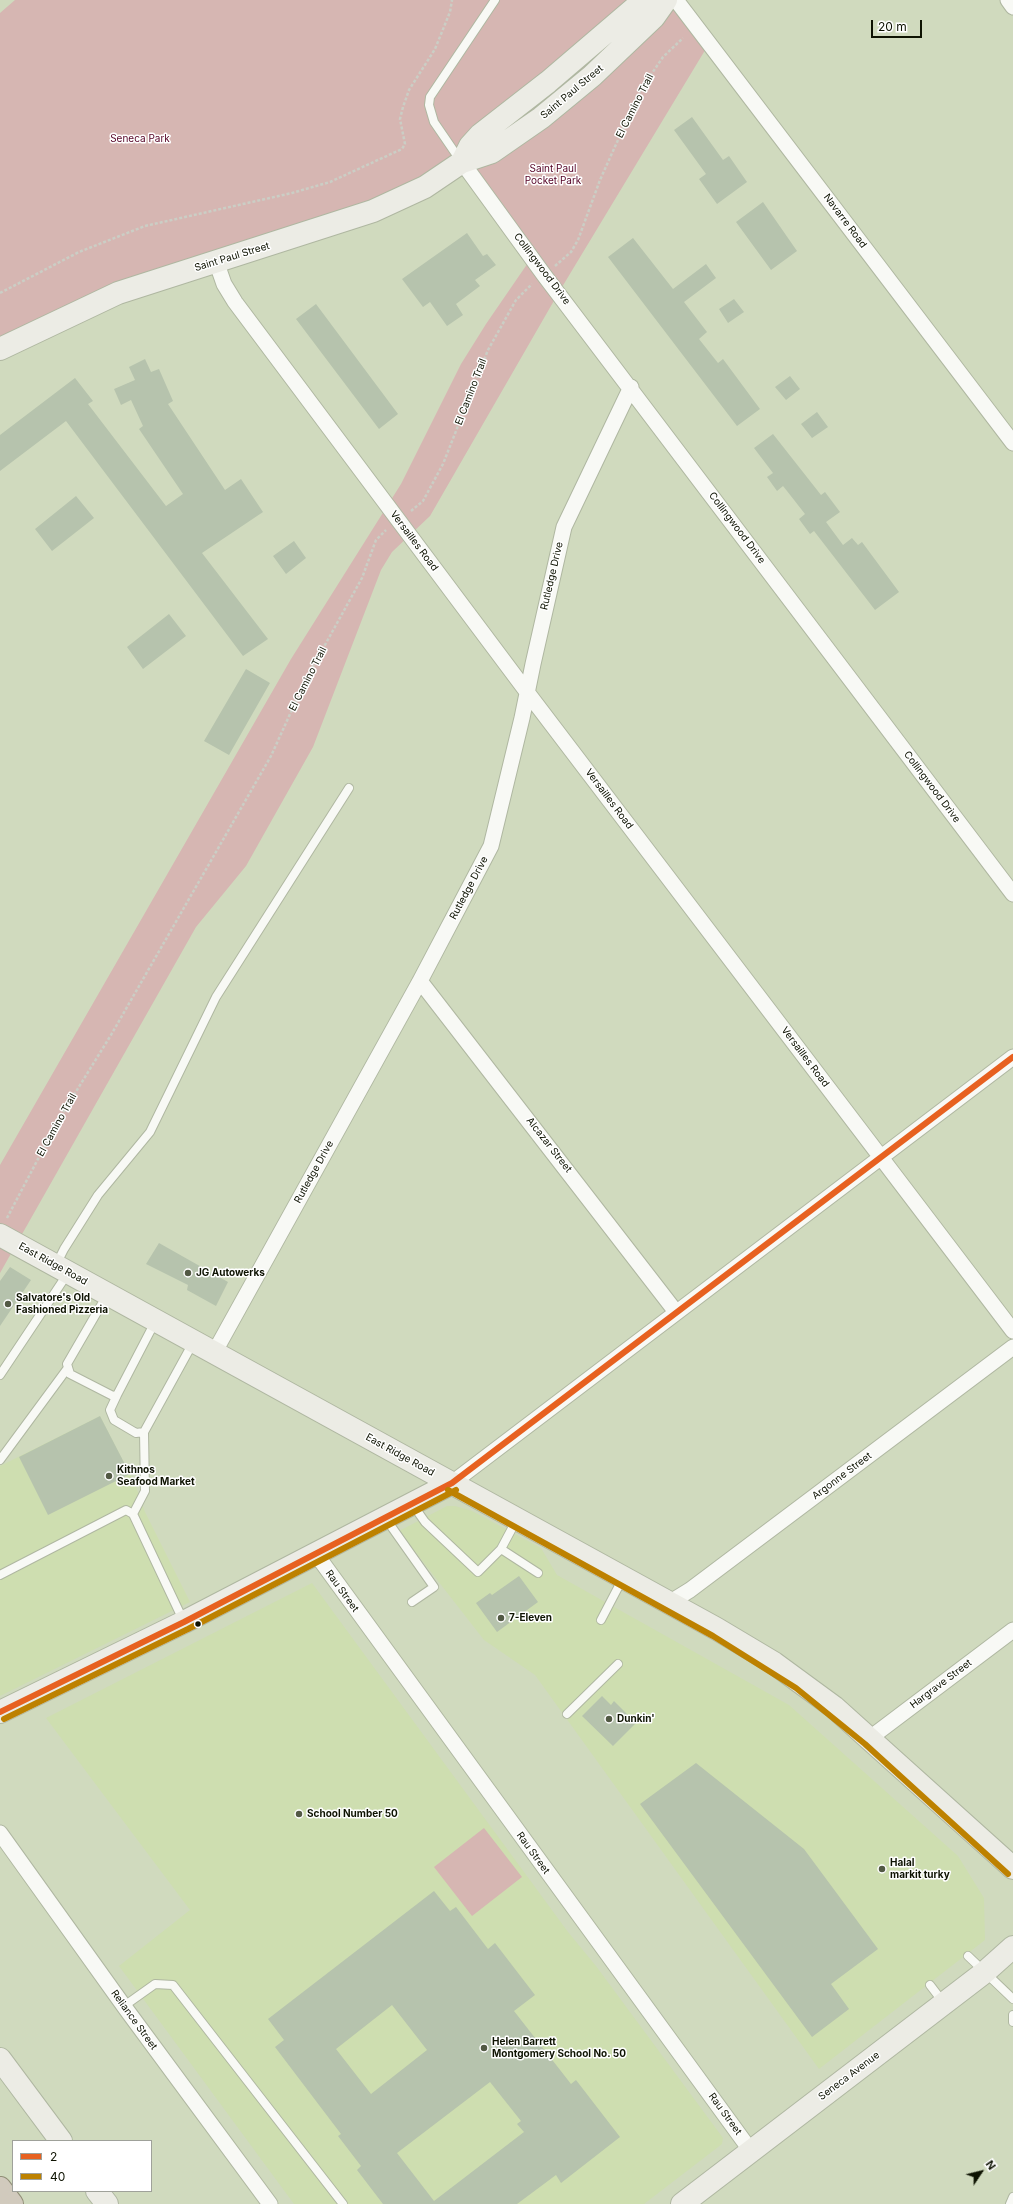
<!DOCTYPE html>
<html>
<head>
<meta charset="utf-8">
<style>
	body { margin:0 }
	#map { position:relative; width:1013px; height:2204px; overflow:hidden; background:#d0dabe; font-family:Inter,sans-serif }
	canvas { display:block }
	.legend { position:absolute; left:12px; top:2140px; width:140px; height:52px; box-sizing:border-box; background:#fff; border:1px solid #9fa19a; margin:0; padding:5px 7px; list-style:none; font-size:12px; color:#0e1302 }
	.legend li { display:flex; align-items:center; gap:8px; height:20px }
	.legend b { width:20px; border:1px solid #9fa19a }
	.north { position:absolute; left:961px; top:2152px; width:40px; height:40px; -webkit-text-stroke:3px #fff; paint-order:stroke; rotate:55deg; font-size:11px; font-weight:700; line-height:16px; text-align:center; color:#0e1302 }
	.north::after { content:''; display:block; margin:auto; width:14px; height:18px; background:#0e1302; clip-path:polygon(50% 0,100% 100%,50% 72%,0 100%) }
	.scale { position:absolute; left:871px; top:20px; width:51px; height:18px; box-sizing:border-box; border:2px solid #0e1302; border-top:0; padding-left:5px; font-size:12px; line-height:14px; white-space:nowrap; color:#0e1302; -webkit-text-stroke:3px #fff; paint-order:stroke }
</style>
</head>
<body>
<div id="map">
<canvas width="1013" height="2204"></canvas>
<ul class="legend">
<li><b style="height:5px;background:#e76120"></b>2</li>
<li><b style="height:5px;background:#bd8100"></b>40</li>
</ul>
<div class="north">N</div>
<div class="scale">20 m</div>
</div>
<script>
const ctx = document.querySelector('canvas').getContext('2d');
ctx.lineJoin = 'round';
function paint(path, color) { ctx.fillStyle = color; ctx.fill(path, 'evenodd'); }
const toPath = rows => new Path2D(rows.map(r => 'M' + r).join(''));
function stroke(path, color, width, dash) { ctx.strokeStyle = color; ctx.lineWidth = width; ctx.lineCap = dash ? 'butt' : 'round'; ctx.setLineDash(dash || []); ctx.stroke(path); }
function drawText(font, color, halo, rows, align = 'center') {
  ctx.font = font + ' Inter,sans-serif'; ctx.lineWidth = 3; ctx.setLineDash([]); ctx.textBaseline = 'middle'; ctx.strokeStyle = halo; ctx.fillStyle = color; for (const [text, x, y, turn = 0] of rows) {
    ctx.save(); ctx.translate(x, y); ctx.rotate((+turn || 0) * Math.PI / 180); ctx.textAlign = isNaN(turn) ? turn : align; if (halo) ctx.strokeText(text, 0, 0); ctx.fillText(text, 0, 0); ctx.restore();
  }
}
paint(toPath([
	[100,1416,135,1484,145,1512,190,1602,0,1696,0,1466],
	[447,1506,455,1506,472,1511,541,1548,557,1575,789,1705,958,1856,984,1898,985,1940,819,2069,535,1675,484,1640,399,1531],
	[312,1583,568,1932,596,1966,723,2138,722,2144,644,2204,294,2204,119,1966,190,1910,46,1718]
]), '#cedeb0');
paint(toPath([
	[15,0,676,0,710,42,559,292,430,516,392,552,381,570,313,747,246,866,196,927,0,1273,0,1165,291,659,401,484,461,364,486,324,532,257,462,162,442,176,216,261,0,350,0,13],
	[484,1828,522,1877,472,1916,434,1867]
]), '#d6b6b2');
paint(toPath([
	[692,117,723,160,729,156,747,182,717,204,699,179,706,174,674,130],
	[763,202,797,251,771,270,736,222],
	[467,233,483,256,487,254,496,265,475,280,480,286,456,304,463,315,447,326,430,302,423,307,402,279],
	[633,238,673,289,706,264,716,278,684,302,707,332,699,339,718,363,723,359,760,409,737,426,608,257],
	[734,299,744,312,728,323,719,309],
	[316,304,398,414,379,429,296,319],
	[145,359,151,372,159,369,173,401,168,404,225,490,241,479,263,512,202,553,268,639,243,656,66,421,0,471,0,435,75,378,93,401,88,404,166,506,183,494,139,429,143,426,131,400,121,405,114,389,135,380,129,367],
	[790,376,800,389,786,400,775,387],
	[817,412,828,427,812,438,801,424],
	[773,434,821,495,825,492,840,512,826,522,843,545,852,538,858,545,862,542,899,592,875,610,814,531,810,534,799,519,805,514,787,491,783,486,777,491,767,477,773,473,754,448],
	[76,496,94,518,52,551,35,529],
	[294,541,306,558,286,574,273,556],
	[169,614,186,636,143,669,127,647],
	[246,669,270,683,229,755,204,741],
	[159,1243,228,1282,216,1306,187,1290,188,1285,146,1264],
	[10,1267,31,1280,0,1326,0,1281],
	[100,1416,130,1474,48,1515,19,1457],
	[519,1576,538,1602,497,1632,476,1603,490,1593,492,1595],
	[602,1696,611,1705,614,1701,636,1723,613,1746,582,1716],
	[696,1763,804,1849,878,1949,831,1984,849,2009,812,2037,640,1804],
	[434,1891,450,1911,456,1907,488,1949,495,1943,535,1995,514,2011,571,2084,576,2080,620,2137,561,2183,556,2175,517,2204,383,2204,357,2170,361,2166,338,2136,341,2134,275,2047,284,2040,268,2019],
	[392,2005,427,2050,371,2094,336,2049],
	[490,2082,521,2121,517,2124,524,2132,434,2201,397,2153]
]), '#b6c3ad');
const service = toPath([
	[460,160,434,122,429,105,430,97,495,0],
	[56,1265,64,1249,98,1195,150,1132,216,997,349,788],
	[107,1295,67,1364,70,1374,113,1396,117,1395,155,1322],
	[0,1375,68,1273],
	[117,1395,110,1410,114,1420,136,1433,144,1432,194,1341],
	[0,1460,67,1369],
	[413,1505,425,1522,478,1572,501,1549,517,1519],
	[133,1514,145,1491,144,1432],
	[386,1519,434,1587,412,1602],
	[501,1549,538,1573],
	[0,1575,126,1510,133,1514,184,1622],
	[601,1620,623,1578],
	[567,1714,618,1664],
	[968,1956,1013,1999],
	[930,1985,943,2002],
	[124,2006,155,1984,173,1985,343,2204],
	[1013,2015,1013,2022],
	[1010,2204,1013,2197]
]);
const minor = toPath([
	[676,0,1013,443],
	[1008,0,1013,7],
	[462,162,544,275,1013,894],
	[216,261,224,284,235,302,527,692,1013,1331],
	[420,981,676,1312],
	[214,1353,420,981,491,846,522,718,533,664,564,527,631,387],
	[452,1483,1013,1057],
	[316,1554,751,2151],
	[669,1603,690,1590,1013,1347],
	[870,1738,1013,1630],
	[0,1833,126,2009,270,2204]
]);
const secondary = toPath([
	[462,162,470,146,480,135,548,82,644,0],
	[0,349,118,293,373,211,425,187,462,162,492,152,541,118,592,76,654,17,666,0],
	[0,1235,717,1629,774,1663,834,1707,1013,1868],
	[0,1712,184,1622,452,1483],
	[0,2059,61,2141],
	[97,2191,107,2204],
	[682,2204,985,1972,1013,1947]
]);
const motorway = toPath([
	[0,2188,12,2204]
]);
stroke(service, '#afb7a1', 10);
stroke(minor, '#afb7a1', 17);
stroke(secondary, '#afb7a1', 24);
stroke(motorway, '#918e77', 24);
stroke(toPath([
	[555,266,571,252,578,240,600,180,640,91,663,57,683,38],
	[0,293,79,252,145,226,292,193,330,182,402,149,405,144,400,119,403,107,409,90,435,49,450,12,452,0],
	[411,511,423,501,443,464,488,350,516,300,532,284],
	[7,1218,59,1119,111,1035,271,756,305,681,362,578,376,540,386,530]
]), '#cbcec5', 2.5, [3, 2]);
stroke(service, '#f8f9f5', 8);
stroke(minor, '#f8f9f5', 15);
stroke(secondary, '#ecece5', 22);
stroke(motorway, '#d1cabd', 22);
stroke(toPath([
	[0,1712,184,1622,452,1483,1013,1057]
]), '#e76120', 6);
stroke(toPath([
	[448,1490,713,1636,796,1688,865,1744,1008,1874],
	[4,1719,188,1629,456,1490]
]), '#bd8100', 6);
for (const [x, y, r, color] of [
	[188,1273,4,"#525944"],
	[8,1304,4,"#525944"],
	[109,1476,4,"#525944"],
	[501,1618,4,"#525944"],
	[198,1624,3.5,"#0e1302"],
	[609,1719,4,"#525944"],
	[299,1814,4,"#525944"],
	[882,1869,4,"#525944"],
	[484,2048,4,"#525944"]
]) { const dot = new Path2D(); dot.arc(x, y, r, 0, 2 * Math.PI); ctx.fillStyle = color; ctx.fill(dot); stroke(dot, '#fff', 1.5); }
drawText('10px', '#0e1302', '#fff', [
	["Saint Paul Street",572,92,-40],
	["El Camino Trail",635,106,-63],
	["Navarre Road",845,221,53],
	["Saint Paul Street",232,257,-17],
	["Collingwood Drive",542,269,53],
	["El Camino Trail",471,392,-69],
	["Collingwood Drive",737,528,53],
	["Versailles Road",414,541,53],
	["Rutledge Drive",552,576,-77],
	["El Camino Trail",308,679,-63],
	["Collingwood Drive",932,787,53],
	["Versailles Road",609,799,53],
	["Rutledge Drive",469,888,-62],
	["Versailles Road",805,1057,53],
	["El Camino Trail",57,1125,-61],
	["Alcazar Street",549,1145,52],
	["Rutledge Drive",314,1172,-61],
	["East Ridge Road",53,1264,29],
	["East Ridge Road",400,1455,29],
	["Argonne Street",842,1476,-37],
	["Rau Street",342,1591,54],
	["Hargrave Street",941,1684,-37],
	["Rau Street",533,1853,54],
	["Reliance Street",134,2020,54],
	["Seneca Avenue",849,2076,-37],
	["Rau Street",725,2114,54]
]);
drawText('10px', '#530124', '#fff', [
	["Seneca Park",140,139],
	["Saint Paul",553,169],
	["Pocket Park",553,181]
]);
drawText('bold 10px', '#0e1302', '#fff', [
	["JG Autowerks",196,1273],
	["Salvatore's Old",16,1298],
	["Fashioned Pizzeria",16,1310],
	["Kithnos",117,1470],
	["Seafood Market",117,1482],
	["7-Eleven",509,1618],
	["Dunkin'",617,1719],
	["School Number 50",307,1814],
	["Halal",890,1863],
	["markit turky",890,1875],
	["Helen Barrett",492,2042],
	["Montgomery School No. 50",492,2054]
], 'left');
</script>
</body>
</html>
